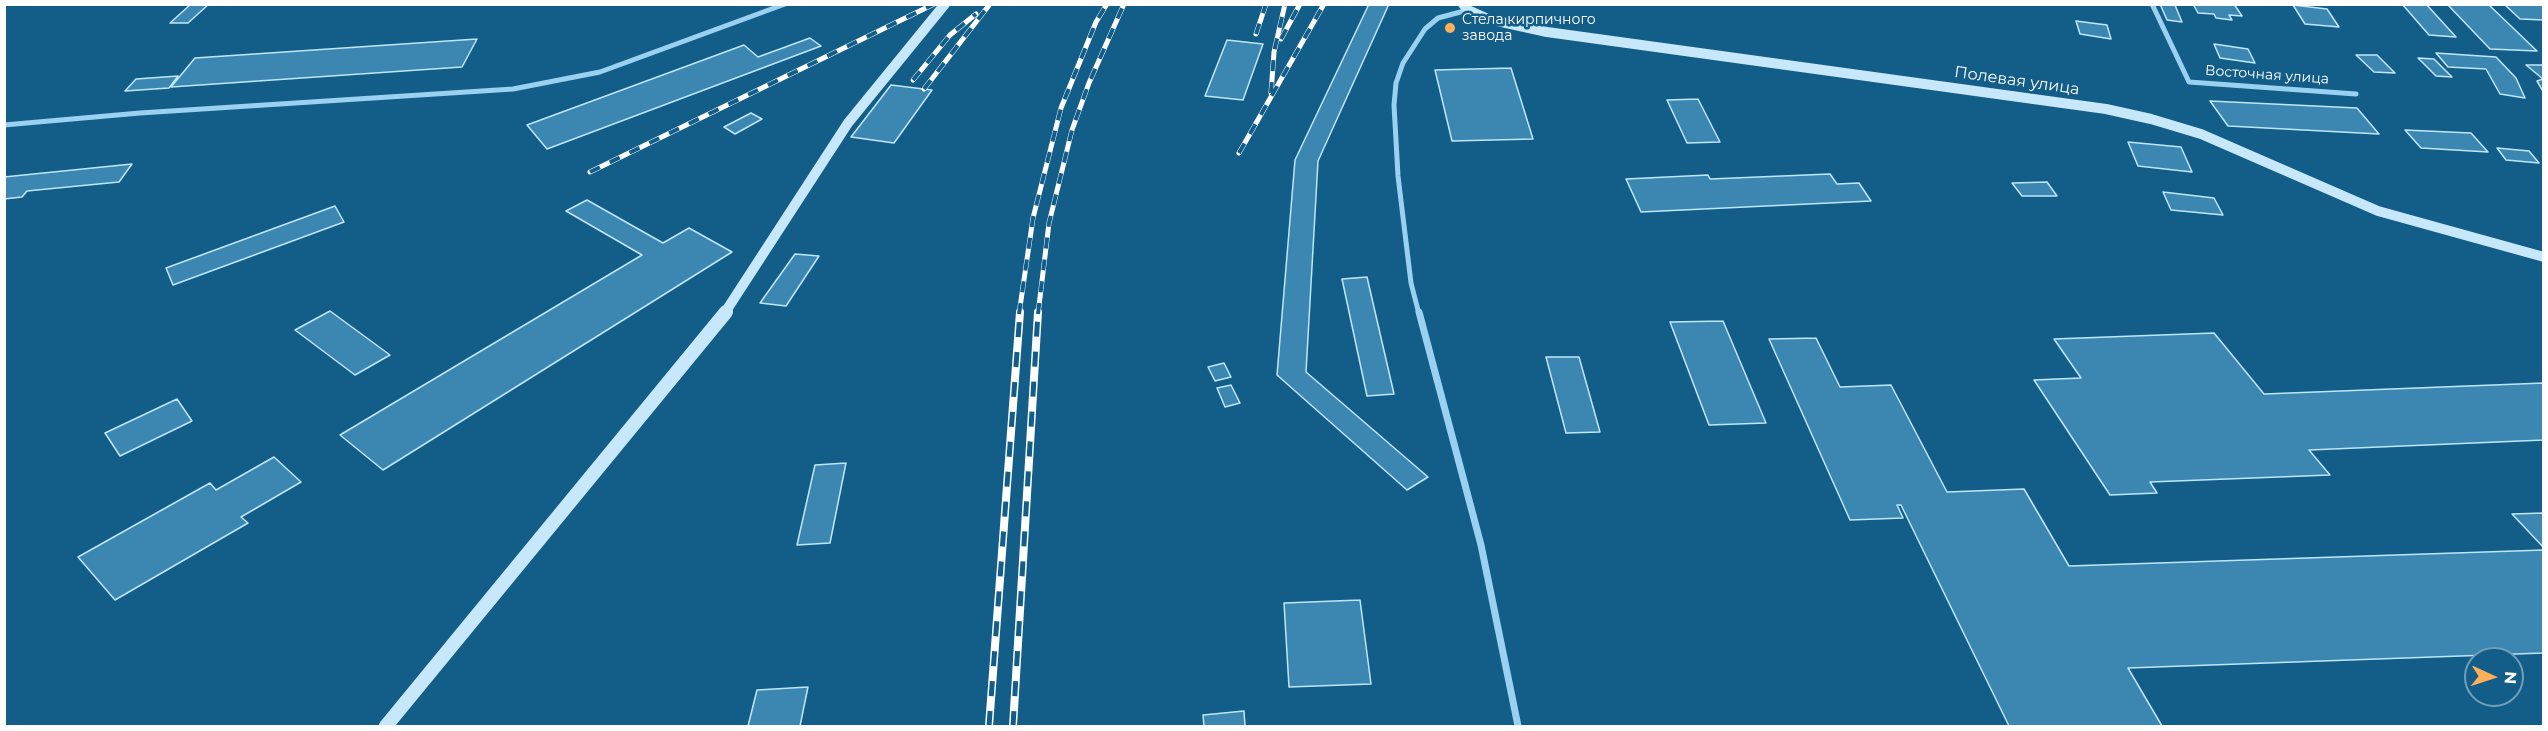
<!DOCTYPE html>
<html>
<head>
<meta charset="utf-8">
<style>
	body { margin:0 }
	#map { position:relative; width:2548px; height:731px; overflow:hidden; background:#135d89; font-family:Montserrat,sans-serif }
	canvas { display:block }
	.frame { position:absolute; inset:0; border:6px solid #fff; pointer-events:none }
	.north { position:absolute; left:2464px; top:647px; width:60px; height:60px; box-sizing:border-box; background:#135d89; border:2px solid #719eb8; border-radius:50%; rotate:93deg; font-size:16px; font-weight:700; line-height:24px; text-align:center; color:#fff }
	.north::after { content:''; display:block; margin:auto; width:21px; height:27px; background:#ffaf58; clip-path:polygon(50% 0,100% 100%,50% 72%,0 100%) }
</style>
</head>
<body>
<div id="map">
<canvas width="2548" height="731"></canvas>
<div class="frame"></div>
<div class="north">N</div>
</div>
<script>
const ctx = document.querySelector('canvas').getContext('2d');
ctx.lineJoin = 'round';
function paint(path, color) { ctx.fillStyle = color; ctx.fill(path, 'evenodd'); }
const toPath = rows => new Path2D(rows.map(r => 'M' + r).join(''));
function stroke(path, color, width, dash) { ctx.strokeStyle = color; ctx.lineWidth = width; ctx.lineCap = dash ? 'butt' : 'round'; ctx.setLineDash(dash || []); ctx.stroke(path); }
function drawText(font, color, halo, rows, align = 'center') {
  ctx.font = font + ' Montserrat,sans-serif'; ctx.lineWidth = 5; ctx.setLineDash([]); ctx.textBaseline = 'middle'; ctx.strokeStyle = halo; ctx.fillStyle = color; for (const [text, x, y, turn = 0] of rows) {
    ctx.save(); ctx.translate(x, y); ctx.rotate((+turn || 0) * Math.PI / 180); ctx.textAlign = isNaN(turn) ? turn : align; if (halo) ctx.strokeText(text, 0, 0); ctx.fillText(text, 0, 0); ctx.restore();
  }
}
const building = toPath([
	[191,4,209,4,188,23,170,23,191,4],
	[1369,4,1389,4,1318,161,1306,372,1428,477,1407,490,1277,375,1295,160,1369,4],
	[2160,4,2175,5,2182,22,2167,20,2160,4],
	[2193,4,2234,4,2242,16,2229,15,2232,20,2216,18,2214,14,2198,13,2193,4],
	[2402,4,2426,4,2456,37,2429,35,2402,4],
	[2447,4,2488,4,2537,51,2490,49,2447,4],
	[2504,4,2544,4,2544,20,2520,19,2504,4],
	[2293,5,2327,9,2339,27,2305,24,2293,5],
	[2076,21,2107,25,2111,39,2080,34,2076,21],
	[810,38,821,46,547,149,527,125,744,45,758,57,810,38],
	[477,39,462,67,171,87,195,58,477,39],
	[1227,40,1263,44,1243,100,1205,96,1227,40],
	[2214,44,2248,49,2255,63,2220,58,2214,44],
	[2436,53,2496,57,2516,78,2525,98,2500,94,2486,69,2448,67,2436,53],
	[2356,55,2377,55,2395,73,2374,72,2356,55],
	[2418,58,2434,59,2452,77,2436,76,2418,58],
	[2526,65,2544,65,2544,93,2537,81,2543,79,2526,65],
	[1511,68,1533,139,1452,141,1435,70,1511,68],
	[178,76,169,88,125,91,136,79,178,76],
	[891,85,932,90,894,143,851,137,891,85],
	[1698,99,1720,142,1687,143,1667,100,1698,99],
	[2210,101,2357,108,2379,134,2228,126,2210,101],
	[751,113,762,119,735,134,724,127,751,113],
	[2405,130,2471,133,2488,152,2421,148,2405,130],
	[2128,142,2181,147,2192,172,2138,166,2128,142],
	[2497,148,2529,151,2539,163,2506,160,2497,148],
	[132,164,119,182,27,191,22,197,4,199,4,177,132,164],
	[1830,174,1837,184,1859,183,1871,201,1641,212,1626,179,1708,175,1710,179,1830,174],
	[2047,182,2057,196,2022,196,2012,183,2047,182],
	[2163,192,2214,198,2223,215,2171,210,2163,192],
	[587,200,663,243,689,228,732,252,383,470,340,435,642,255,566,211,587,200],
	[335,206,344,222,173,285,166,268,335,206],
	[795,254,819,256,786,306,760,303,795,254],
	[1367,277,1394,394,1367,396,1342,279,1367,277],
	[330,311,390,355,355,375,295,330,330,311],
	[1723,321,1766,423,1709,425,1670,322,1723,321],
	[2214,333,2264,394,2544,383,2544,440,2309,450,2330,475,2150,482,2157,493,2110,495,2034,380,2081,378,2054,339,2214,333],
	[1816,338,1840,387,1891,385,1947,492,2024,489,2069,566,2544,550,2544,653,2128,668,2162,726,2009,726,1901,505,1897,505,1903,518,1850,520,1769,339,1816,338],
	[1546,357,1579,357,1600,432,1566,433,1546,357],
	[1224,363,1231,377,1215,381,1208,367,1224,363],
	[1231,385,1240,403,1225,407,1217,388,1231,385],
	[177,399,192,421,120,456,105,433,177,399],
	[274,457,301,482,241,517,248,523,115,600,78,557,210,483,216,490,274,457],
	[846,463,830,543,797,545,815,465,846,463],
	[2544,513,2544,548,2512,514,2544,513],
	[1360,600,1371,684,1289,687,1284,603,1360,600],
	[808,687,800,726,748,726,757,690,808,687],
	[1244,711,1245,726,1204,726,1203,715,1244,711]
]);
paint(building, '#3c87b2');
stroke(building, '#c0e6fb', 1.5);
stroke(toPath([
	[2152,4,2189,82,2356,94],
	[4,125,140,113,513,89,600,72,785,4],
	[1419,314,1411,283,1398,176,1394,105,1396,83,1403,63,1425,29,1438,18,1468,10]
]), '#9ad1f0', 5);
stroke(toPath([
	[1419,312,1481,545,1518,726]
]), '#9ad1f0', 7);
stroke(toPath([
	[1463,4,1468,10,1488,19,1547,32,2106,109,2151,119,2201,134,2378,211,2544,257],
	[724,314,848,123,945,4]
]), '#c7e7fb', 10);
stroke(toPath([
	[386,726,726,312]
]), '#c7e7fb', 14);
const railFar1 = toPath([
	[1256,34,1266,4],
	[1281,39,1300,4],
	[913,80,950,35,976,14],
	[924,89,990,4],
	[1271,93,1274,52,1285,4],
	[1239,153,1324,4],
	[590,172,934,4],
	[1019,314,1033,218,1061,108,1096,22,1107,4],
	[1038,314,1049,223,1072,130,1089,83,1124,4]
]);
const rail = toPath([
	[989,726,1020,312],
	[1013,726,1038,312]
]);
stroke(railFar1, '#fff', 5);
stroke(rail, '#fff', 8);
stroke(railFar1, '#135d89', 4, [11]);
stroke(rail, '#135d89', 5, [15]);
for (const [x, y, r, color] of [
	[1450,28,6,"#ffaf58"]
]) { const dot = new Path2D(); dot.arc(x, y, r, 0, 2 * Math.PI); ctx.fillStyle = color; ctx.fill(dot); stroke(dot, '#135d89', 2); }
drawText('14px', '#fff', '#135d89', [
	["Стела кирпичного",1462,20],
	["завода",1462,36]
], 'left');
drawText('14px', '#fff', '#135d89', [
	["Восточная улица",2267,75,4]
]);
drawText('16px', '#fff', '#135d89', [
	["Полевая улица",2017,81,8]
]);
</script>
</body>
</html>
